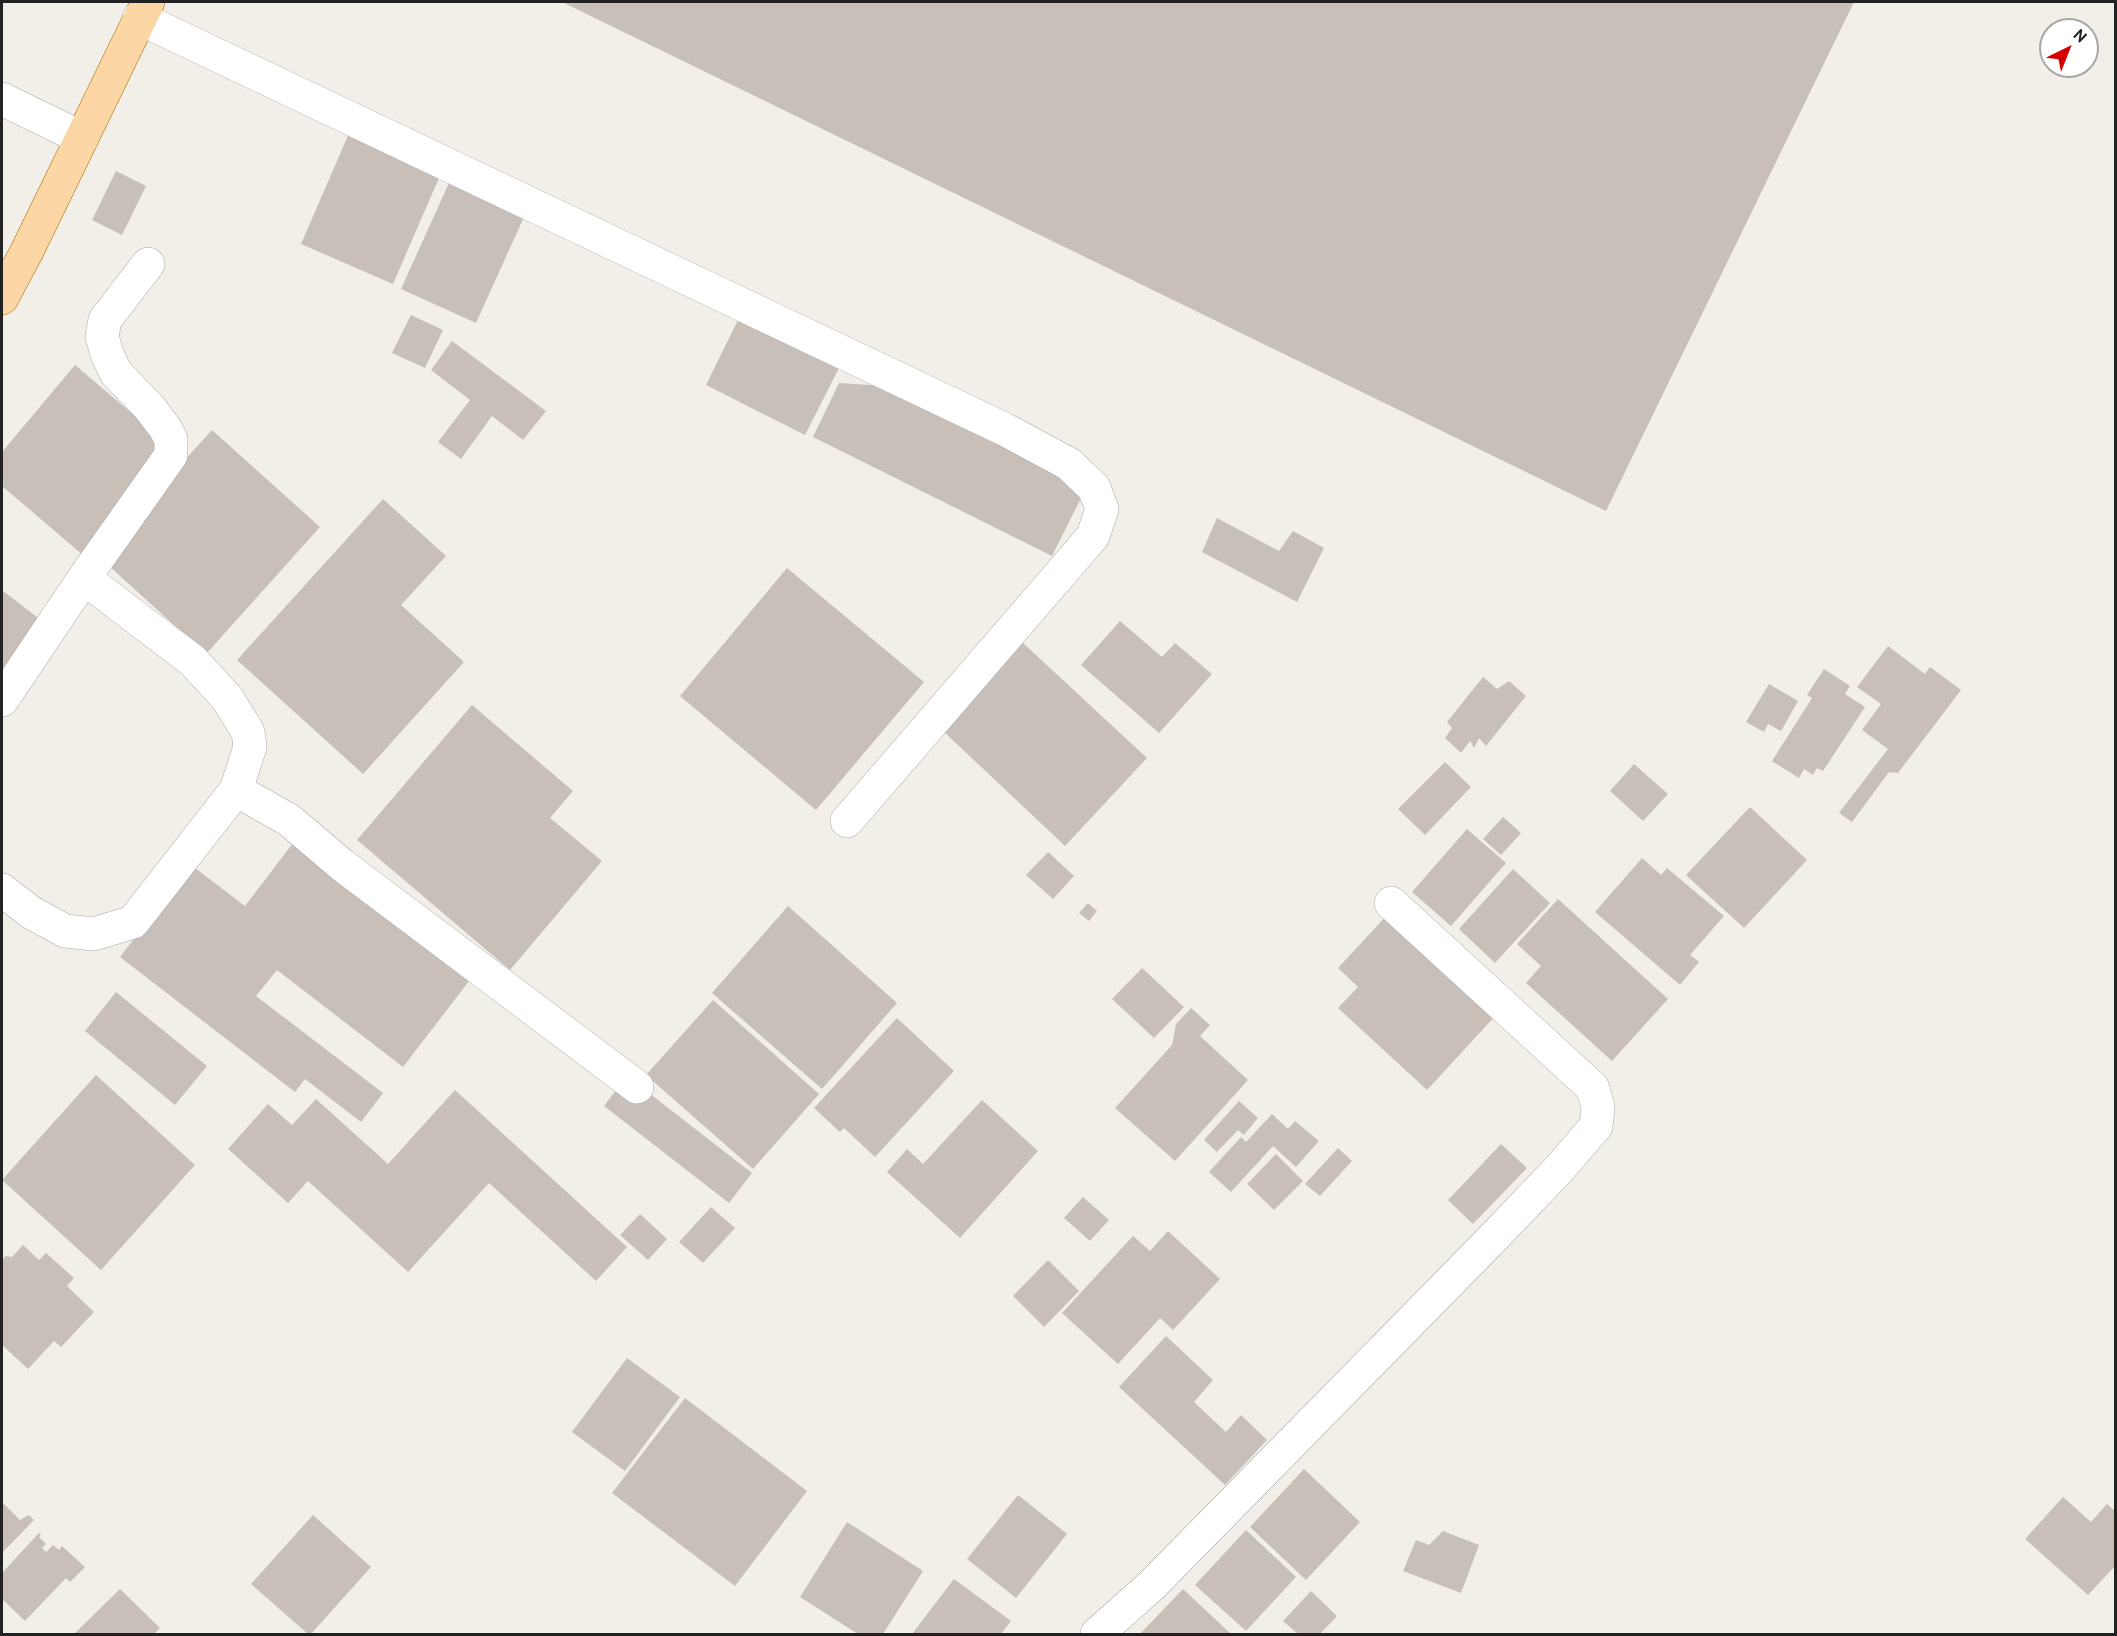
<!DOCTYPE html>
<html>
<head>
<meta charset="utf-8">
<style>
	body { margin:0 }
	#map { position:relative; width:2117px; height:1636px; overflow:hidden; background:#f2efe9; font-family:Cabin,sans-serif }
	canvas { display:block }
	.frame { position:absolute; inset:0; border:3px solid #222; pointer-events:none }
	.north { position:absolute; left:2039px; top:18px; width:60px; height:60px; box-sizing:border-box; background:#fff; border:2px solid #a7a7a7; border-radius:50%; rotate:43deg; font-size:16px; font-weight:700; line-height:24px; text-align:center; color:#222 }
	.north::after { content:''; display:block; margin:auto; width:21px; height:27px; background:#d40000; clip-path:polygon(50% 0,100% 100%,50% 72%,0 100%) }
</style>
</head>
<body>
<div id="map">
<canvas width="2117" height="1636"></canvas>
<div class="frame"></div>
<div class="north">N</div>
</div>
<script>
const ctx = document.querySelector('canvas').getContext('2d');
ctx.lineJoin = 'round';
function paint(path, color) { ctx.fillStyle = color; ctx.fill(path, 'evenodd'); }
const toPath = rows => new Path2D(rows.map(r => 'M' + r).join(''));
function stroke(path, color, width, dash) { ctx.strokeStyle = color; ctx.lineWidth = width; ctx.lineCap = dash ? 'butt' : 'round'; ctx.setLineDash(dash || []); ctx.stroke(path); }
paint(toPath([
	[562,2,1854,2,1606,511],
	[350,131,442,171,393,284,301,244],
	[116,171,146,186,122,235,92,220],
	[449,183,524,217,476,323,401,289],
	[411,315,443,330,425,368,392,353],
	[739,318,839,368,805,435,706,385],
	[452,341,546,411,523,440,492,416,461,459,438,442,470,400,431,370],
	[75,365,174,449,84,556,2,486,2,452],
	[839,383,886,386,1087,486,1052,556,813,437],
	[212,430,320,527,206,654,98,556],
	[383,499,446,556,401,605,464,662,363,774,237,660],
	[1217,518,1279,551,1293,531,1324,548,1297,602,1202,552],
	[787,568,924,682,816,810,680,696],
	[2,590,51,628,2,694],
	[1120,621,1162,657,1175,643,1212,674,1159,733,1081,665],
	[1023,643,1147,758,1065,846,942,730],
	[1888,646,1925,674,1930,667,1961,690,1898,773,1889,772,1852,822,1839,813,1888,749,1862,730,1881,704,1857,687],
	[1824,669,1850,686,1845,694,1865,707,1823,771,1817,768,1813,775,1804,769,1799,778,1772,761,1812,698,1807,695],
	[1483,677,1497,689,1509,681,1526,696,1486,746,1479,738,1474,748,1470,741,1461,753,1445,738,1452,728,1447,722],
	[1769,684,1798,701,1781,731,1768,724,1764,732,1746,722],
	[472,705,573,791,550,818,602,861,510,970,357,840],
	[1445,762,1471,787,1425,835,1398,809],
	[1634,764,1668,794,1643,821,1610,791],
	[1750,807,1807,860,1744,928,1686,875],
	[1503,817,1521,833,1501,855,1483,839],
	[309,822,486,959,403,1067,277,970,256,996,383,1093,361,1122,305,1079,295,1092,120,957,191,865,245,906],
	[1467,829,1506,863,1451,926,1412,892],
	[1048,852,1074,876,1053,899,1026,875],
	[1642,858,1661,875,1667,868,1724,916,1690,955,1699,962,1680,985,1595,912],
	[1513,869,1550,903,1495,963,1459,929],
	[1558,899,1668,999,1612,1061,1526,983,1541,966,1517,944],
	[1088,903,1097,911,1089,921,1079,913],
	[788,906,897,1003,822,1089,712,993],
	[1389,913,1498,1013,1427,1090,1338,1008,1358,987,1338,968],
	[1142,968,1184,1007,1154,1038,1112,999],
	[116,992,207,1066,175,1105,85,1031],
	[713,1000,819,1094,753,1169,646,1075],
	[1191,1008,1210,1025,1200,1036,1248,1080,1175,1161,1115,1108,1172,1045,1176,1024],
	[897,1018,954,1071,875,1157,844,1128,840,1132,814,1108],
	[96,1075,195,1165,101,1270,2,1180],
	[627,1076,752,1173,729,1203,604,1106],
	[455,1090,627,1247,596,1281,489,1183,408,1272,308,1181,288,1203,228,1149,268,1104,292,1125,316,1099,388,1164],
	[982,1100,1038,1151,960,1238,887,1172,907,1149,923,1164],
	[1239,1101,1258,1118,1244,1135,1238,1130,1217,1152,1204,1140],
	[1272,1114,1288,1129,1295,1121,1319,1141,1296,1167,1273,1146,1231,1192,1209,1172,1241,1137,1246,1142],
	[1501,1144,1527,1168,1473,1224,1448,1200],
	[1338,1148,1352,1161,1320,1196,1305,1184],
	[1276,1154,1303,1181,1274,1210,1247,1184],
	[1083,1197,1109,1220,1090,1241,1064,1218],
	[711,1207,735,1228,703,1263,679,1242],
	[640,1214,667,1239,648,1260,620,1235],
	[1168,1231,1220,1279,1173,1330,1160,1318,1118,1364,1062,1313,1133,1236,1150,1251],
	[23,1245,39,1260,46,1253,74,1278,67,1286,94,1312,61,1347,54,1341,28,1369,2,1345,2,1260,6,1256,12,1257],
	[1048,1260,1079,1291,1044,1327,1013,1296],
	[1166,1336,1213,1380,1194,1402,1226,1432,1241,1415,1267,1440,1225,1485,1119,1387],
	[627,1358,680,1397,625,1471,572,1432],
	[685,1398,807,1491,735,1586,612,1493],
	[1304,1469,1360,1522,1306,1580,1250,1527],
	[1018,1495,1067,1534,1016,1598,967,1559],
	[2063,1497,2091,1522,2107,1504,2116,1512,2116,1565,2088,1595,2025,1539],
	[2,1502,20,1520,29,1515,34,1520,2,1553],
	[313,1515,371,1567,311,1634,308,1634,251,1584],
	[847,1522,923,1571,883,1634,858,1634,800,1597],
	[1246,1530,1296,1577,1246,1631,1195,1585],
	[1443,1531,1479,1545,1461,1593,1403,1571,1416,1540,1429,1545],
	[39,1533,41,1535,39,1537,46,1544,42,1548,46,1552,53,1545,59,1550,62,1546,85,1567,70,1582,66,1578,25,1621,2,1599,2,1573],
	[954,1579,1011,1621,1001,1634,912,1634],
	[120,1589,160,1628,154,1634,74,1634],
	[1183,1589,1231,1634,1140,1634],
	[1311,1591,1337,1616,1320,1634,1298,1634,1283,1621]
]), '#c7bfb8');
const minor = toPath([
	[139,18,1004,429,1069,464,1094,488,1102,509,1093,536,847,821],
	[2,99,82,138],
	[84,578,193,661,227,698,248,732,250,747,236,790],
	[2,700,84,578,171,455,171,439,165,428,149,407,116,373,107,354,102,336,105,320,148,264],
	[2,890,32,913,65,931,94,934,133,922,236,790,289,820,342,865,637,1087],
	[1097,1634,1152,1585,1494,1237,1560,1168,1596,1126,1598,1108,1593,1088,1391,903]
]);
const major = toPath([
	[2,298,27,251,148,2]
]);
stroke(minor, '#a9a9a9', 34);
stroke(major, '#a06b00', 34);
stroke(minor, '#fff', 33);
stroke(major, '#fcd6a4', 33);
</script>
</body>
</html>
